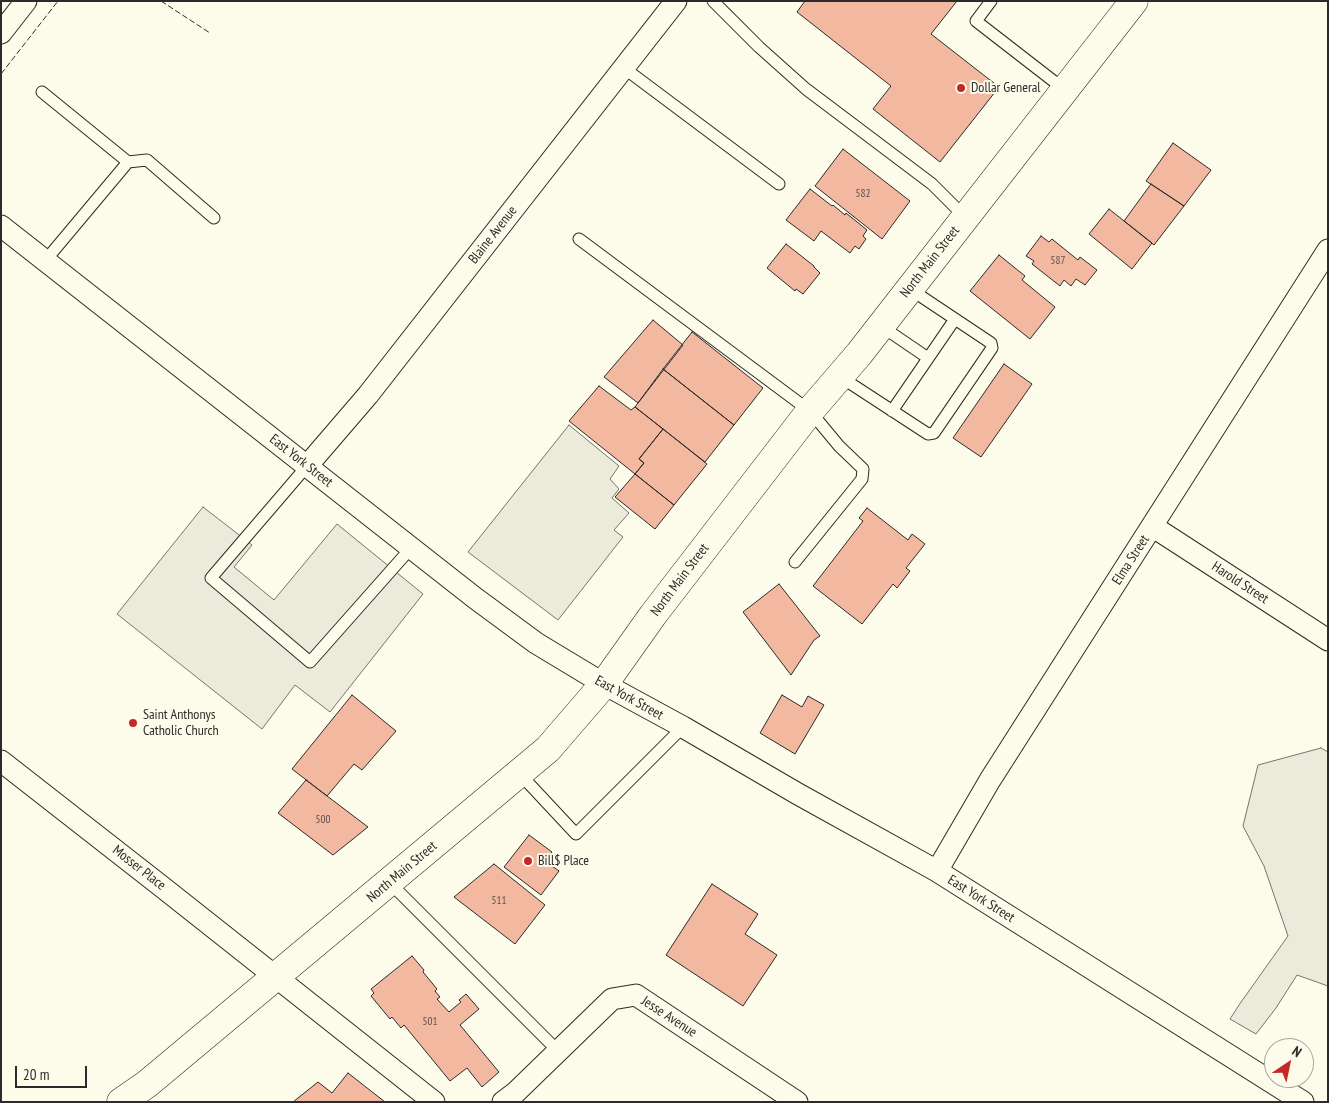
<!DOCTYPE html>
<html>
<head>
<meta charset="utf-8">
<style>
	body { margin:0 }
	#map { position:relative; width:1329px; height:1103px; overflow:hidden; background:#fdfbea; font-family:"PT Sans Narrow",sans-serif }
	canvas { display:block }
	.frame { position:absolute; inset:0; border:2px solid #2b2b2b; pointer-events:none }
	.north { position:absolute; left:1264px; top:1038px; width:50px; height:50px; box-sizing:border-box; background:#fdfbea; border:1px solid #a9a89e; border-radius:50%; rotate:34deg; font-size:14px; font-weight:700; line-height:20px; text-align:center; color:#2b2b2b }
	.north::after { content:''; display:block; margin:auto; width:18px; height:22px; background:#c62828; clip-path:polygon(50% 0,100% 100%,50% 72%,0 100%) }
	.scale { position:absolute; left:15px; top:1066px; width:72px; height:22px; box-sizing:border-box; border:2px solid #2b2b2b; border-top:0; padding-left:6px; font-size:15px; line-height:18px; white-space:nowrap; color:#2b2b2b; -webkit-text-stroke:4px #fdfbea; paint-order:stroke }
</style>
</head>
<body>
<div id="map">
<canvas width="1329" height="1103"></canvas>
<div class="frame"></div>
<div class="north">N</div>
<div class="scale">20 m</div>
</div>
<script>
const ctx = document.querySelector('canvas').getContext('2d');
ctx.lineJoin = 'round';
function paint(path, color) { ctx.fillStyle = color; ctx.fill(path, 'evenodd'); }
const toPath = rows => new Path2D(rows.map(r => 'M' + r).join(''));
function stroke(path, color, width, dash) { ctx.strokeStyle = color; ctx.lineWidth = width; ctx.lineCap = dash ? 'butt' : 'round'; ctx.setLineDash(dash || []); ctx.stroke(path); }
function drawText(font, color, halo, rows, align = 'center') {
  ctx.font = font + ' "PT Sans Narrow",sans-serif'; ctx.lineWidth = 4; ctx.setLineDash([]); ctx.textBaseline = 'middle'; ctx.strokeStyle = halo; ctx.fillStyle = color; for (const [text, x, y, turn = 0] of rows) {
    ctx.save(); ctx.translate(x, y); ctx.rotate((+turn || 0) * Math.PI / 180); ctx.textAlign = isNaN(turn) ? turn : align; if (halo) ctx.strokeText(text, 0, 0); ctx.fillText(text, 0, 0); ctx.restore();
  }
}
const green = toPath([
	[1321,748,1328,752,1328,986,1297,975,1276,1008,1256,1034,1230,1019,1239,1005,1288,936,1264,866,1243,826,1258,765,1321,748]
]);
paint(green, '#ecebdb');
stroke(green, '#74746e', 1);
const parking = toPath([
	[569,425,619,466,610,479,619,489,612,498,629,513,614,530,623,537,558,620,468,552,569,425],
	[203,507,252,545,234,567,274,600,337,524,423,594,330,712,295,685,262,729,117,614,203,507]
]);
paint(parking, '#eceadb');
stroke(parking, '#74746e', 1);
const building = toPath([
	[805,1,957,1,931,34,999,87,940,162,873,109,891,86,797,12,805,1],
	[1173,143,1211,170,1184,206,1146,181,1173,143],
	[843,149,910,201,882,239,815,186,843,149],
	[1151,184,1184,206,1154,245,1124,221,1151,184],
	[810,189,832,206,833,205,845,215,846,213,867,230,863,236,866,239,859,249,855,246,850,253,821,231,814,241,786,220,810,189],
	[1109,209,1152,243,1132,269,1089,234,1109,209],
	[1041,236,1049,242,1052,239,1078,260,1080,257,1097,270,1085,285,1076,279,1071,286,1064,280,1060,286,1032,264,1034,261,1026,256,1041,236],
	[786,244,814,266,814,267,820,273,803,294,796,289,795,291,767,268,786,244],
	[999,255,1025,276,1022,280,1055,307,1030,339,970,291,999,255],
	[653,320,683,345,638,403,604,377,653,320],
	[692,332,763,388,734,425,663,369,692,332],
	[1004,364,1032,384,981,457,953,438,1004,364],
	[663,369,734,425,705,462,635,407,663,369],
	[599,386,631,410,635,407,663,429,639,459,644,463,635,474,569,421,599,386],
	[663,429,707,464,674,505,635,474,644,463,639,459,663,429],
	[635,474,674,505,655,529,615,497,635,474],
	[867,508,908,540,912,534,925,544,906,568,910,571,897,588,893,584,862,624,813,586,863,521,859,518,867,508],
	[779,584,820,636,814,640,791,675,743,612,779,584],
	[352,695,396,731,362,770,354,764,327,796,292,769,352,695],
	[782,695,802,707,808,696,824,705,795,754,760,733,782,695],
	[306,780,368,827,333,855,278,813,306,780],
	[529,835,552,852,545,861,559,871,541,895,504,867,529,835],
	[494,864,545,905,515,944,454,897,494,864],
	[712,884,758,914,745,934,777,955,743,1006,666,955,712,884],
	[412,956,424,970,423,972,437,989,435,991,440,997,437,999,449,1012,461,1002,459,1000,466,994,479,1009,460,1025,499,1072,482,1087,467,1068,450,1081,404,1025,401,1028,392,1017,390,1019,371,996,374,993,371,989,412,956],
	[348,1073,385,1102,293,1102,318,1082,332,1093,348,1073]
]);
paint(building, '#f2b8a0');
stroke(building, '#2b2b2b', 1);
const lane = toPath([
	[713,1,759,47,806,89,932,184,965,217],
	[991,1,976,21,1065,90],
	[624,68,779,184],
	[42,92,128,162],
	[579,239,810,411,839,446,863,469,862,479,795,562],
	[45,261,128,162,147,160,214,218],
	[881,326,928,358],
	[839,376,928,434,934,433,992,348,991,343,910,289],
	[892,411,955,319],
	[307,466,211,578,310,662,411,548],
	[519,773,576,834,683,727],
	[389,882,558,1051]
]);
const street = toPath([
	[1,33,26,1],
	[1,226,475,598,536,643,604,684,683,727,798,794,937,871,1303,1102],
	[307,466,368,395,676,1],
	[1152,526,1328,640],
	[1,761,161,886,434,1102],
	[937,871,990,780,1328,250],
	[503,1102,515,1093,612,999,636,995,797,1102]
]);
const primary = toPath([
	[121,1102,147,1084,548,749,604,684,653,615,810,411,859,354,1134,1]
]);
stroke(lane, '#2b2b2b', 13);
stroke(street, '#2b2b2b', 23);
stroke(primary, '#2b2b2b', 29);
stroke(lane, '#fdfbea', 11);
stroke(street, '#fdfbea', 21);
stroke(primary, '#fdfbea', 28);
stroke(toPath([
	[161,1,210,33],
	[1,74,58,1]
]), '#2b2b2b', 1, [6, 2.5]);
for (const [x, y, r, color] of [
	[961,88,5,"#c62828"],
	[133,723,5,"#c62828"],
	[528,861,5,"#c62828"]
]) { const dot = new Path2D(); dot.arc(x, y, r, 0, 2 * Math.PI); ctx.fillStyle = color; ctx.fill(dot); stroke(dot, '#fdfbea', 2); }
drawText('11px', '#5d4e48', null, [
	["582",863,194],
	["587",1058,261],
	["500",323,820],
	["511",499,901],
	["501",430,1022]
]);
drawText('14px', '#2b2b2b', '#fdfbea', [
	["Dollar General",971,88],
	["Saint Anthonys",143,715],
	["Catholic Church",143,731],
	["Bill$ Place",538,861]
], 'left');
drawText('14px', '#2b2b2b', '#fdfbea', [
	["Blaine Avenue",493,235,-52],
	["North Main Street",930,262,-52],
	["East York Street",301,461,38],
	["Elma Street",1131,560,-57],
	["North Main Street",680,580,-53],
	["Harold Street",1240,583,33],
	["East York Street",629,698,29],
	["Mosser Place",139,868,38],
	["North Main Street",402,872,-40],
	["East York Street",981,899,32],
	["Jesse Avenue",669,1017,33]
]);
</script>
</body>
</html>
